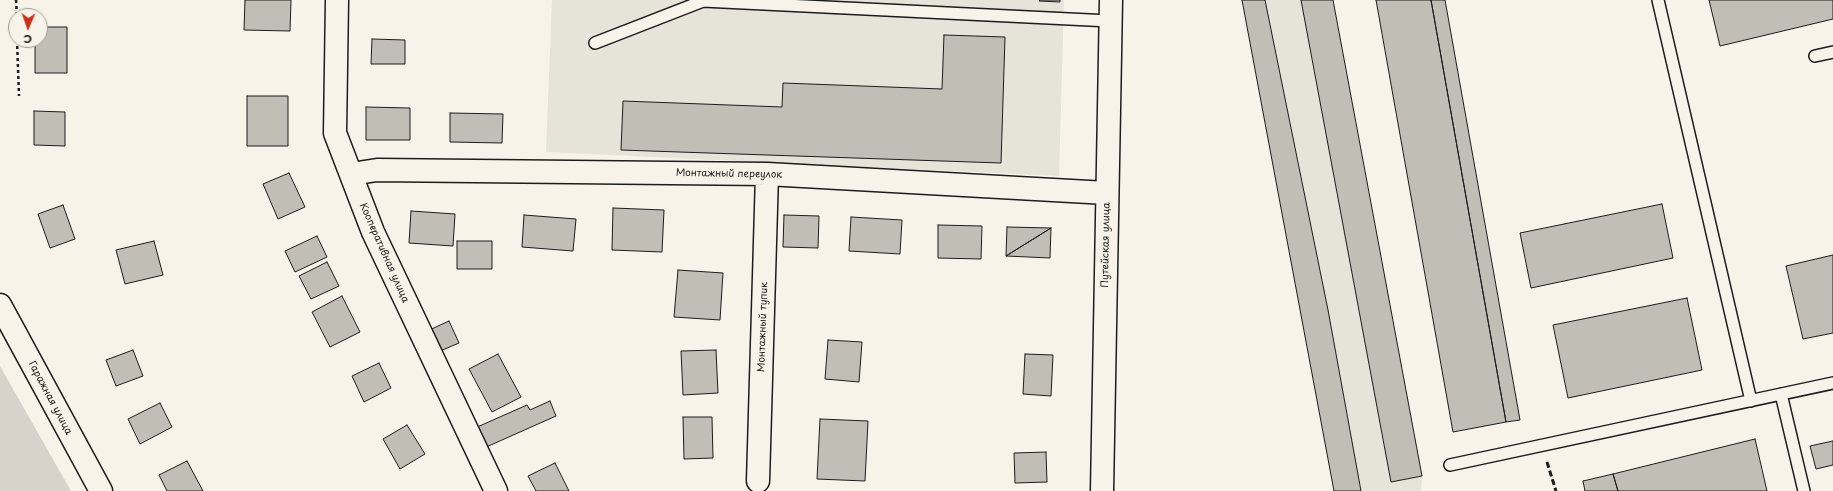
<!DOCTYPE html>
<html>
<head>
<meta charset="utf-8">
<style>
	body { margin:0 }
	#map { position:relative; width:1833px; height:491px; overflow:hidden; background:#f7f3e8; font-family:"Playpen Sans",sans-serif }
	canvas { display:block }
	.north { position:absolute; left:8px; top:8px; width:40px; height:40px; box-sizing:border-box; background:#f7f3e8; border:1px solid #9f9d96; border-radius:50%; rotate:182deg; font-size:11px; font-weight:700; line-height:16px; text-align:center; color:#1c1c1c }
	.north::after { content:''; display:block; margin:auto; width:14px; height:18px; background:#c8321e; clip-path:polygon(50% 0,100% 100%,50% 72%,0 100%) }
</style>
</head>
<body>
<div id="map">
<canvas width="1833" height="491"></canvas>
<div class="north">С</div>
</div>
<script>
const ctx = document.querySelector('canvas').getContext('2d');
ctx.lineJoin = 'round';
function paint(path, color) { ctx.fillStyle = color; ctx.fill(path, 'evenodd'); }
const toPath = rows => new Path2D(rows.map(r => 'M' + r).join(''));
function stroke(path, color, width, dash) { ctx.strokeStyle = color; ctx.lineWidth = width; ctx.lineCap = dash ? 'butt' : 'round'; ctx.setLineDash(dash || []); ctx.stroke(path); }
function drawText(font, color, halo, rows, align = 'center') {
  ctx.font = font + ' "Playpen Sans",sans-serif'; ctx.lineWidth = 3; ctx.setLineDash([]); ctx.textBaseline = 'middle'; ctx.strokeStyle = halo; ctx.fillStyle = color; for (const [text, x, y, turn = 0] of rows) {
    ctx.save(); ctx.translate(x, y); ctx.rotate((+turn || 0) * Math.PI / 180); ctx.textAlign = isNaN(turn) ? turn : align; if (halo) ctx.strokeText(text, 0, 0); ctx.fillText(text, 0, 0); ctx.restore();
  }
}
paint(toPath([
	[552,0,1064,0,1059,176,546,152],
	[1242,0,1333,0,1422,476,1421,491,1334,491]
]), '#e6e3d9');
paint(toPath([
	[0,366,55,463,71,491,0,491]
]), '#d7d3cb');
const building = toPath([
	[245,0,291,0,290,31,244,30,245,0],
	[1040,0,1060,0,1060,2,1039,1,1040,0],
	[1242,0,1265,0,1328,310,1361,491,1334,491,1242,0],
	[1301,0,1333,0,1422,476,1391,482,1301,0],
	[1376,0,1431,0,1506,422,1453,432,1376,0],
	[1431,0,1445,0,1520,420,1506,422,1431,0],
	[1709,0,1833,0,1833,19,1720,46,1709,0],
	[40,27,67,27,67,73,35,73,35,40,40,40,40,27],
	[944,35,1005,37,1001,163,621,150,623,101,782,107,783,83,942,89,944,35],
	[372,39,405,40,405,64,371,64,372,39],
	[247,96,288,96,288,146,247,146,247,96],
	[366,107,410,108,410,140,366,140,366,107],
	[34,111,65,112,65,146,34,145,34,111],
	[450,113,503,114,502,143,450,142,450,113],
	[289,173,305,207,278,219,263,184,289,173],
	[1662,204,1673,258,1531,288,1520,233,1662,204],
	[63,205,75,239,50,248,38,214,63,205],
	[613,208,664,210,662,252,612,250,613,208],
	[411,211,455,214,453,246,409,243,411,211],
	[524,215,576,219,573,251,522,247,524,215],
	[784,215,819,216,818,248,783,247,784,215],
	[851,217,902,220,900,254,849,251,851,217],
	[938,225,982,226,981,259,938,258,938,225],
	[1007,227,1051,228,1006,256,1007,227],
	[1051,228,1050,258,1006,256,1051,228],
	[317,236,327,257,295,272,285,251,317,236],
	[154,241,163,275,125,284,116,250,154,241],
	[457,241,492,241,492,269,457,269,457,241],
	[1833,255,1833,333,1803,339,1786,266,1833,255],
	[327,262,339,286,311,299,299,276,327,262],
	[678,270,723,273,720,320,674,317,678,270],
	[342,296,360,332,330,347,312,312,342,296],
	[1687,298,1702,370,1568,398,1553,325,1687,298],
	[449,321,459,343,433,354,423,333,449,321],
	[828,340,862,342,859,382,825,379,828,340],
	[133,350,143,376,116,386,106,360,133,350],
	[716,350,718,393,683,395,681,351,716,350],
	[498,354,521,397,492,412,469,369,498,354],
	[1025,354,1053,355,1051,396,1023,394,1025,354],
	[379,363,391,388,364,402,352,376,379,363],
	[550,401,556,416,484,448,475,428,527,405,530,410,550,401],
	[160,403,172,427,140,444,128,419,160,403],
	[683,417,712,417,713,458,684,459,683,417],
	[820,419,868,421,865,481,817,479,820,419],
	[407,425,425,454,400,469,383,439,407,425],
	[1755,439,1767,491,1618,491,1613,474,1755,439],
	[1833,441,1833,465,1816,469,1810,446,1833,441],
	[1046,452,1047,482,1015,483,1014,453,1046,452],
	[187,461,203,491,167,491,159,475,187,461],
	[555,463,569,491,536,491,528,476,555,463],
	[1613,474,1618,491,1585,491,1583,481,1613,474]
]);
paint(building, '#c0beb5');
stroke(building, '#1c1c1c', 1);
const lane = toPath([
	[1658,0,1751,401],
	[595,43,703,1,1110,21],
	[1815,56,1833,52],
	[1781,394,1804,491],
	[1450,465,1833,383]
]);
const street = toPath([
	[337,0,335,133,373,232,496,491],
	[351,174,377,170,767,174,1107,193],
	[758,481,767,174],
	[1102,491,1111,0]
]);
const secondary = toPath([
	[0,305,101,491]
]);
stroke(lane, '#1c1c1c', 14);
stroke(street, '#1c1c1c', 25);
stroke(secondary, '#1c1c1c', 25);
stroke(toPath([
	[16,0,17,16],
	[17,40,19,96]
]), '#1c1c1c', 2.5, [3, 3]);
stroke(lane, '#f7f3e8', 11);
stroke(street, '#f7f3e8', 22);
stroke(secondary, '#f7f3e8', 22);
stroke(toPath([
	[1547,462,1556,491]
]), '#1c1c1c', 3, [6, 3]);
drawText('10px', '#1c1c1c', '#f7f3e8', [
	["Монтажный переулок",729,174,1],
	["Путейская улица",1106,245,-89],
	["Кооперативная улица",384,253,66],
	["Монтажный тупик",763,327,-88],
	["Гаражная улица",50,398,62]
]);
</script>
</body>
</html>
